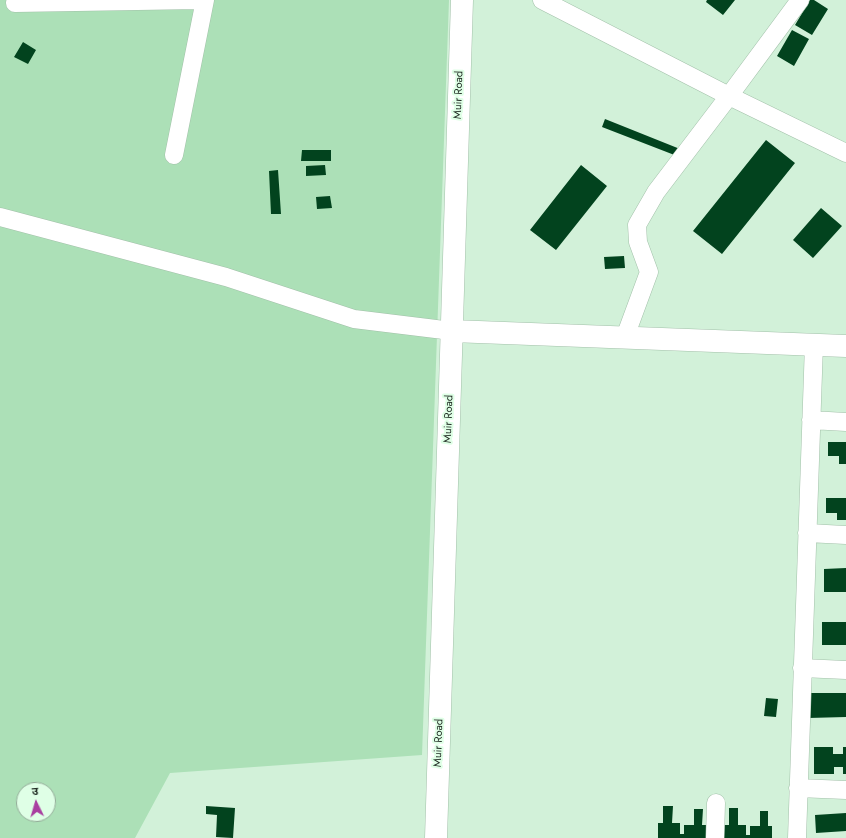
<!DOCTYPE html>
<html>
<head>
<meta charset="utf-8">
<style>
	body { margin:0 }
	#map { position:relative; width:846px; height:838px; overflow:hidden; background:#d2f1d9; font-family:Jost,"Noto Sans Devanagari",sans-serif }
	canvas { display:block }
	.north { position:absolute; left:16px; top:782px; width:40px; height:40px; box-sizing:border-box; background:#dfffe6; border:1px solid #93ab98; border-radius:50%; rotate:355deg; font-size:11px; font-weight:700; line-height:16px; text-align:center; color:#212d24 }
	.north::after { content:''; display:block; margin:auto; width:14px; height:18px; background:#a93fa0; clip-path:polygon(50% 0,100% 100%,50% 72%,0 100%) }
</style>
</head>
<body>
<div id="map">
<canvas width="846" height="838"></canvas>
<div class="north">उ</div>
</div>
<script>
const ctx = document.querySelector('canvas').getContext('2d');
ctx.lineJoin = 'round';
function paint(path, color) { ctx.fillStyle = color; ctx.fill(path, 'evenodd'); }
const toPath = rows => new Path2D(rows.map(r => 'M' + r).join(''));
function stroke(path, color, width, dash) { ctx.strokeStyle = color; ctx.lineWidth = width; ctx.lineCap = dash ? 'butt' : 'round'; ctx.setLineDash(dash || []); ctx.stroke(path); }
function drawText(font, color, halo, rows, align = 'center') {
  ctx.font = font + ' Jost,sans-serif'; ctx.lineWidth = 4; ctx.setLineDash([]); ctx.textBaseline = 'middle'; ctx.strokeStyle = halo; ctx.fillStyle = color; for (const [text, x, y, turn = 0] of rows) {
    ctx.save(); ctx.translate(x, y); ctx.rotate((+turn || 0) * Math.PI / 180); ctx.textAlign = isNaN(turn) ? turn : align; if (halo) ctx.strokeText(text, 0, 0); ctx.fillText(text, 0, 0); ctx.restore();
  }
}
paint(toPath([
	[0,0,449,0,422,755,170,773,135,838,0,838],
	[24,790,48,790,48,814,24,814]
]), '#ace0b7');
paint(toPath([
	[707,0,735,0,723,15,706,2],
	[810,0,814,0,828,9,812,35,795,25],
	[792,30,809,39,794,66,777,56],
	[23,42,36,50,28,64,14,57],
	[605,119,680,149,677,156,602,127],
	[766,140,795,163,722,254,693,231],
	[302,150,331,150,331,161,301,161],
	[325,165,326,175,306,176,306,166],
	[581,165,607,186,556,250,530,230],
	[278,170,281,214,271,214,269,171],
	[330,196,332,208,317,209,316,197],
	[821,208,842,226,813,258,793,240],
	[624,256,625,268,605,269,604,257],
	[828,442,846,442,846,464,839,464,839,456,828,456],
	[826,498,846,498,846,520,837,520,837,513,826,513],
	[846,568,846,592,824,592,824,569],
	[822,622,846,622,846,645,822,645],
	[808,693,846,693,846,717,808,718],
	[766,698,778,699,776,717,764,716],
	[814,747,833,747,833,754,843,754,843,747,846,747,846,774,843,774,843,767,834,767,834,774,814,774],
	[206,806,235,808,233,838,216,837,217,815,206,814],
	[663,806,673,806,672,823,680,823,680,834,684,834,684,825,694,825,694,809,703,809,702,825,706,825,706,838,658,838,658,823,663,823],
	[729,808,738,808,738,825,746,825,746,835,750,835,750,826,760,826,760,811,768,811,768,826,772,826,772,838,724,838,724,825,729,825],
	[846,813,846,831,816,833,815,815]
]), '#02431e');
const street = toPath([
	[542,0,729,96,846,153],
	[15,3,198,0],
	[174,155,205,0],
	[0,217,226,277,354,319,452,331],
	[625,337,649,272,638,242,637,225,656,192,729,96,800,0],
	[811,420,846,422],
	[807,533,846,535],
	[802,668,846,670],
	[798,788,846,790],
	[715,838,716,803],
	[797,838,814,344]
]);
const secondary = toPath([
	[452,331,846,346],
	[436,838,462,0]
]);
stroke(street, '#a2c0a9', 19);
stroke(secondary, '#a2c0a9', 23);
stroke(street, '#fff', 18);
stroke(secondary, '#fff', 22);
drawText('11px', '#212d24', '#dfffe6', [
	["Muir Road",459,95,-88],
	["Muir Road",449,419,-88],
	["Muir Road",439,743,-88]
]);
</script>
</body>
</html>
